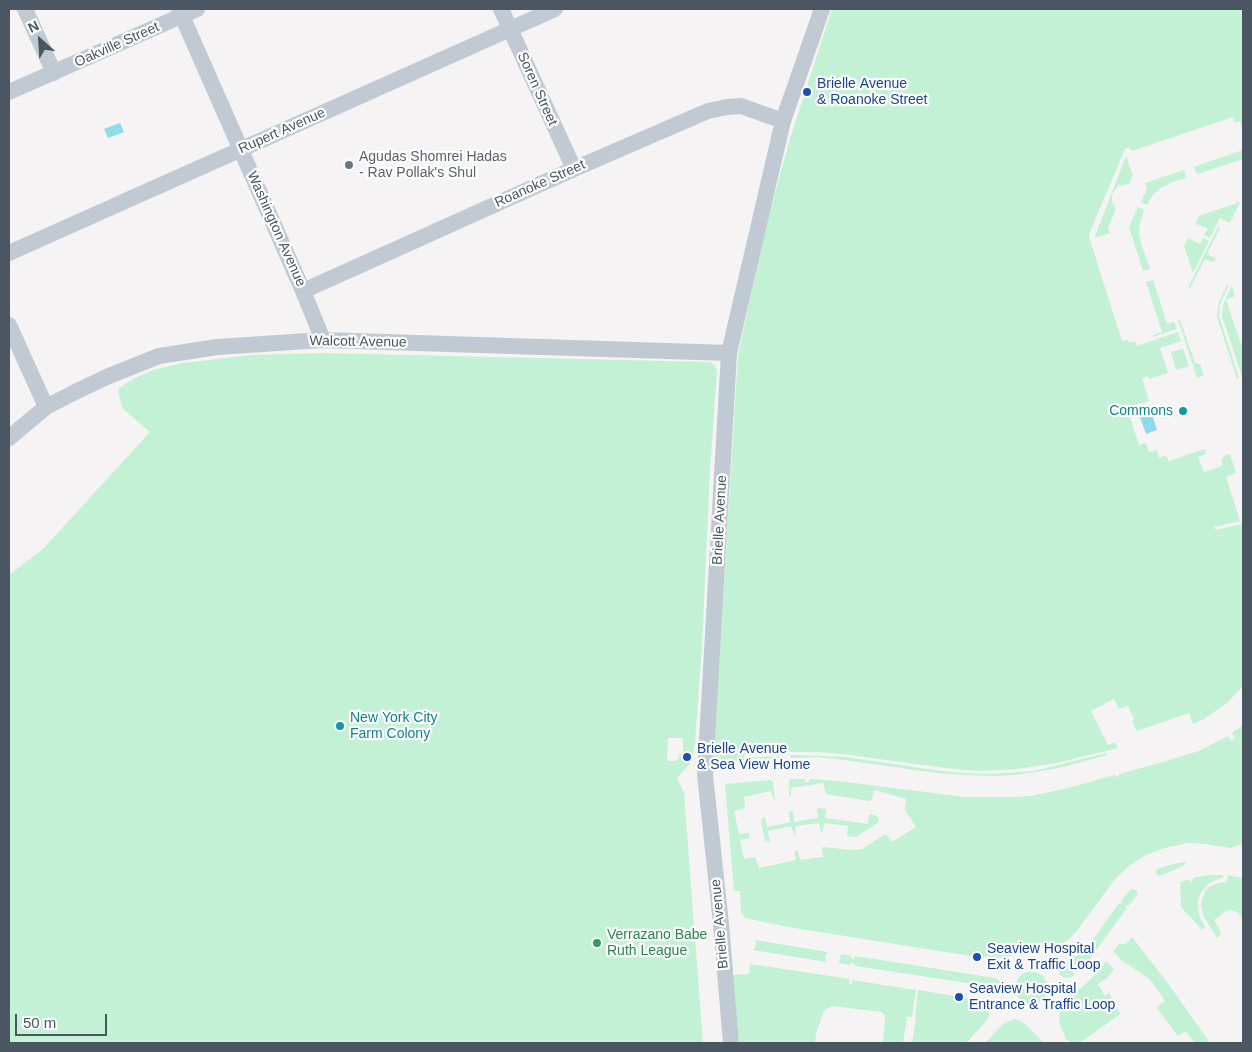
<!DOCTYPE html>
<html>
<head>
<meta charset="utf-8">
<style>
	body { margin:0 }
	#map { position:relative; width:1252px; height:1052px; overflow:hidden; background:#f5f3f3; font-family:Helvetica,sans-serif }
	canvas { display:block }
	.frame { position:absolute; inset:0; border:10px solid #4a5661; pointer-events:none }
	.north { position:absolute; left:15px; top:15px; width:50px; height:50px; -webkit-text-stroke:4px #fff; paint-order:stroke; rotate:334deg; font-size:14px; font-weight:700; line-height:20px; text-align:center; color:#4a5661 }
	.north::after { content:''; display:block; margin:auto; width:18px; height:22px; background:#4a5661; clip-path:polygon(50% 0,100% 100%,50% 72%,0 100%) }
	.scale { position:absolute; left:15px; top:1014px; width:92px; height:22px; box-sizing:border-box; border:2px solid #4a5661; border-top:0; padding-left:6px; font-size:15px; line-height:18px; white-space:nowrap; color:#4a5661; -webkit-text-stroke:4px #fff; paint-order:stroke }
</style>
</head>
<body>
<div id="map">
<canvas width="1252" height="1052"></canvas>
<div class="frame"></div>
<div class="north">N</div>
<div class="scale">50 m</div>
</div>
<script>
const ctx = document.querySelector('canvas').getContext('2d');
ctx.lineJoin = 'round';
function paint(path, color) { ctx.fillStyle = color; ctx.fill(path, 'evenodd'); }
const toPath = rows => new Path2D(rows.map(r => 'M' + r).join(''));
function stroke(path, color, width, dash) { ctx.strokeStyle = color; ctx.lineWidth = width; ctx.lineCap = dash ? 'butt' : 'round'; ctx.setLineDash(dash || []); ctx.stroke(path); }
function drawText(font, color, halo, rows, align = 'center') {
  ctx.font = font + ' Helvetica,sans-serif'; ctx.lineWidth = 4.5; ctx.setLineDash([]); ctx.textBaseline = 'middle'; ctx.strokeStyle = halo; ctx.fillStyle = color; for (const [text, x, y, turn = 0] of rows) {
    ctx.save(); ctx.translate(x, y); ctx.rotate((+turn || 0) * Math.PI / 180); ctx.textAlign = isNaN(turn) ? turn : align; if (halo) ctx.strokeText(text, 0, 0); ctx.fillText(text, 0, 0); ctx.restore();
  }
}
paint(toPath([
	[832,9,1243,9,1243,132,1240,121,1235,123,1233,117,1132,151,1129,147,1125,149,1089,234,1090,240,1122,341,1128,340,1129,343,1135,341,1137,346,1178,332,1181,341,1160,348,1168,373,1149,379,1148,376,1142,378,1149,401,1127,408,1139,445,1146,443,1149,452,1157,450,1159,458,1166,455,1169,462,1174,459,1205,449,1206,454,1198,457,1204,472,1222,466,1222,459,1224,456,1230,454,1236,473,1226,477,1240,521,1214,527,1216,530,1241,524,1243,529,1243,686,1227,703,1204,719,1193,724,1189,713,1137,731,1132,721,1134,719,1128,706,1119,709,1114,699,1091,711,1108,745,1115,742,1118,748,1057,763,1017,769,981,771,953,769,842,754,816,752,791,752,789,751,744,755,744,758,780,756,780,758,713,763,738,355,766,227,789,142],
	[1243,150,1243,159,1197,174,1194,167],
	[1126,156,1133,176,1129,184,1118,186,1112,194,1112,202,1116,209,1108,228,1110,233,1095,238,1095,236],
	[1184,170,1186,178,1172,182,1161,188,1152,196,1147,205,1141,202,1147,189,1145,183],
	[1240,202,1230,223,1220,218,1210,238,1204,235,1208,229,1195,223,1199,216],
	[1138,207,1144,210,1140,223,1139,233,1141,243,1150,269,1143,271,1129,227],
	[1218,227,1220,228,1207,254,1215,258,1216,260,1212,262,1205,259,1190,288,1188,288],
	[1188,238,1200,244,1203,238,1209,241,1193,273,1184,246],
	[1153,280,1167,324,1174,322,1177,329,1153,337,1153,335,1162,332,1146,282],
	[1227,285,1229,285,1220,304,1219,316,1239,378,1237,379,1217,317,1219,302],
	[1232,286,1235,296,1226,300,1242,347,1243,347,1243,380,1222,316,1224,302],
	[1178,320,1180,320,1195,363,1197,363,1200,364,1204,375,1197,378],
	[1183,349,1189,366,1176,370,1171,352],
	[322,353,711,362,715,366,717,370,710,470,702,646,695,743,692,759,689,765,677,778,684,793,703,1043,9,1043,9,575,43,549,150,432,122,408,118,389,133,379,153,370,183,363,251,355],
	[668,738,683,738,683,754,679,754,679,758,676,761,667,761],
	[1243,725,1243,843,1237,846,1231,848,1205,844,1187,843,1165,848,1146,855,1129,866,1115,879,1076,932,1069,939,1064,942,1007,957,995,958,971,956,788,927,745,918,741,912,740,891,734,891,725,784,771,780,772,782,773,782,775,801,774,800,771,791,744,797,745,808,734,811,739,834,749,833,749,838,740,840,744,859,755,857,756,859,759,868,796,860,794,851,797,850,798,851,800,860,823,857,822,848,823,847,852,850,862,849,884,835,887,835,892,842,916,827,905,810,905,806,906,799,874,790,872,799,870,801,826,794,823,783,791,788,791,797,789,795,789,782,790,779,805,779,805,782,809,782,809,779,838,781,965,797,1015,797,1030,796,1068,788,1115,775,1116,777,1119,776,1119,774,1156,764,1199,751,1228,736,1231,741,1235,738,1232,733],
	[1106,753,1107,755,1059,768,1023,774,997,776,963,775,937,773,836,759,818,757,791,758,791,755,846,757,941,771,977,774,1007,773,1034,771],
	[819,808,826,809,825,818,868,824,869,815,871,814,877,816,879,820,876,824,856,837,847,836,848,826,824,823,823,831,821,833,819,823,795,826,796,835,795,836,791,826,768,831,770,842,765,840,761,821,762,818,765,817,767,827,790,822,789,812,792,811,793,812,794,822,818,818,817,809],
	[1185,862,1185,865,1162,875,1159,876,1156,873,1156,871,1158,869,1173,864],
	[1208,875,1223,875,1223,877,1209,883,1200,894,1198,902,1199,913,1200,918,1205,927,1202,930,1181,907,1180,883,1189,879,1190,882,1193,881,1193,878],
	[1228,875,1243,878,1243,918,1237,912,1231,910,1226,911,1214,920,1219,928,1221,934,1217,938,1204,917,1201,906,1202,900,1205,891,1209,887,1218,883,1227,882],
	[1131,889,1136,890,1138,894,1128,906,1126,905,1125,907,1127,908,1088,961,1077,972,1074,969,1072,971,1075,975,1071,977,1065,978,1060,975,1058,968,1059,965,1065,960,1067,962,1069,961,1068,959,1078,955,1090,944,1119,903,1121,904,1122,902,1121,901],
	[1132,937,1170,986,1210,1043,1195,1043,1185,1031,1178,1036,1156,1007,1165,1001,1153,983,1147,977,1121,960,1113,951,1119,944,1126,944],
	[755,940,828,952,825,957,827,962,753,950,755,948,756,943],
	[841,954,852,956,851,958,854,959,855,956,995,978,999,980,1000,983,998,986,993,987,856,966,853,963,850,963,850,965,839,963],
	[1106,961,1114,969,1107,978,1098,984,1105,996,1109,993,1120,1013,1119,1015,1082,1041,1077,1043,1071,1042,1066,1039,1060,1025,1059,1020,1060,1011,1065,1002,1092,978],
	[750,964,850,979,849,984,852,984,852,980,916,990,912,1017,907,1017,903,1043,883,1043,885,1018,884,1014,881,1012,832,1006,824,1011,816,1033,815,1043,739,1043,733,975,749,974],
	[1027,972,1033,972,1038,973,1043,976,1046,981,1048,986,1047,992,1045,997,1037,1004,1031,1005,1022,1002,1015,993,1016,983,1018,978,1022,974],
	[918,990,979,1000,987,1006,989,1010,989,1017,987,1020,966,1043,912,1043,916,1018,915,1018],
	[1015,1019,1019,1020,1025,1024,1044,1043,985,1043,1004,1023]
]), '#c3f1d5');
paint(toPath([
	[120,123,124,132,108,138,104,129],
	[1152,407,1154,413,1152,414,1157,430,1146,434,1138,412]
]), '#90daee');
stroke(toPath([
	[25,9,54,73],
	[179,9,303,291,323,340],
	[501,9,574,169],
	[9,92,197,9],
	[9,253,555,9],
	[303,291,574,169,708,111,727,107,741,106,783,121],
	[9,325,46,407],
	[9,438,46,407,77,391,109,376,159,356,217,347,323,340,729,353],
	[731,1043,721,924,705,775,729,353,783,121,822,9]
]), '#c1cad2', 16);
for (const [x, y, r, color] of [
	[807,92,5,"#1a4fb4"],
	[349,165,5,"#6b7280"],
	[1183,411,5,"#0f9aa8"],
	[340,726,5,"#0f9aa8"],
	[687,757,5,"#1a4fb4"],
	[597,943,5,"#2e9e5b"],
	[977,957,5,"#1a4fb4"],
	[959,997,5,"#1a4fb4"]
]) { const dot = new Path2D(); dot.arc(x, y, r, 0, 2 * Math.PI); ctx.fillStyle = color; ctx.fill(dot); stroke(dot, '#fff', 2); }
drawText('14px', '#4a5661', '#fff', [
	["Oakville Street",117,45,-24],
	["Soren Street",537,89,66],
	["Rupert Avenue",282,131,-24],
	["Roanoke Street",540,184,-24],
	["Washington Avenue",276,229,66],
	["Walcott Avenue",358,342,1],
	["Brielle Avenue",720,520,-87],
	["Brielle Avenue",720,924,-95]
]);
drawText('14px', '#164399', '#fff', [
	["Brielle Avenue",817,84],
	["& Roanoke Street",817,100],
	["Brielle Avenue",697,749],
	["& Sea View Home",697,765],
	["Seaview Hospital",987,949],
	["Exit & Traffic Loop",987,965],
	["Seaview Hospital",969,989],
	["Entrance & Traffic Loop",969,1005]
], 'left');
drawText('14px', '#5b616d', '#fff', [
	["Agudas Shomrei Hadas",359,157],
	["- Rav Pollak's Shul",359,173]
], 'left');
drawText('14px', '#0d838f', '#fff', [
	["Commons",1173,411],
	["New York City",350,718,"left"],
	["Farm Colony",350,734,"left"]
], 'right');
drawText('14px', '#27864d', '#fff', [
	["Verrazano Babe",607,935],
	["Ruth League",607,951]
], 'left');
</script>
</body>
</html>
